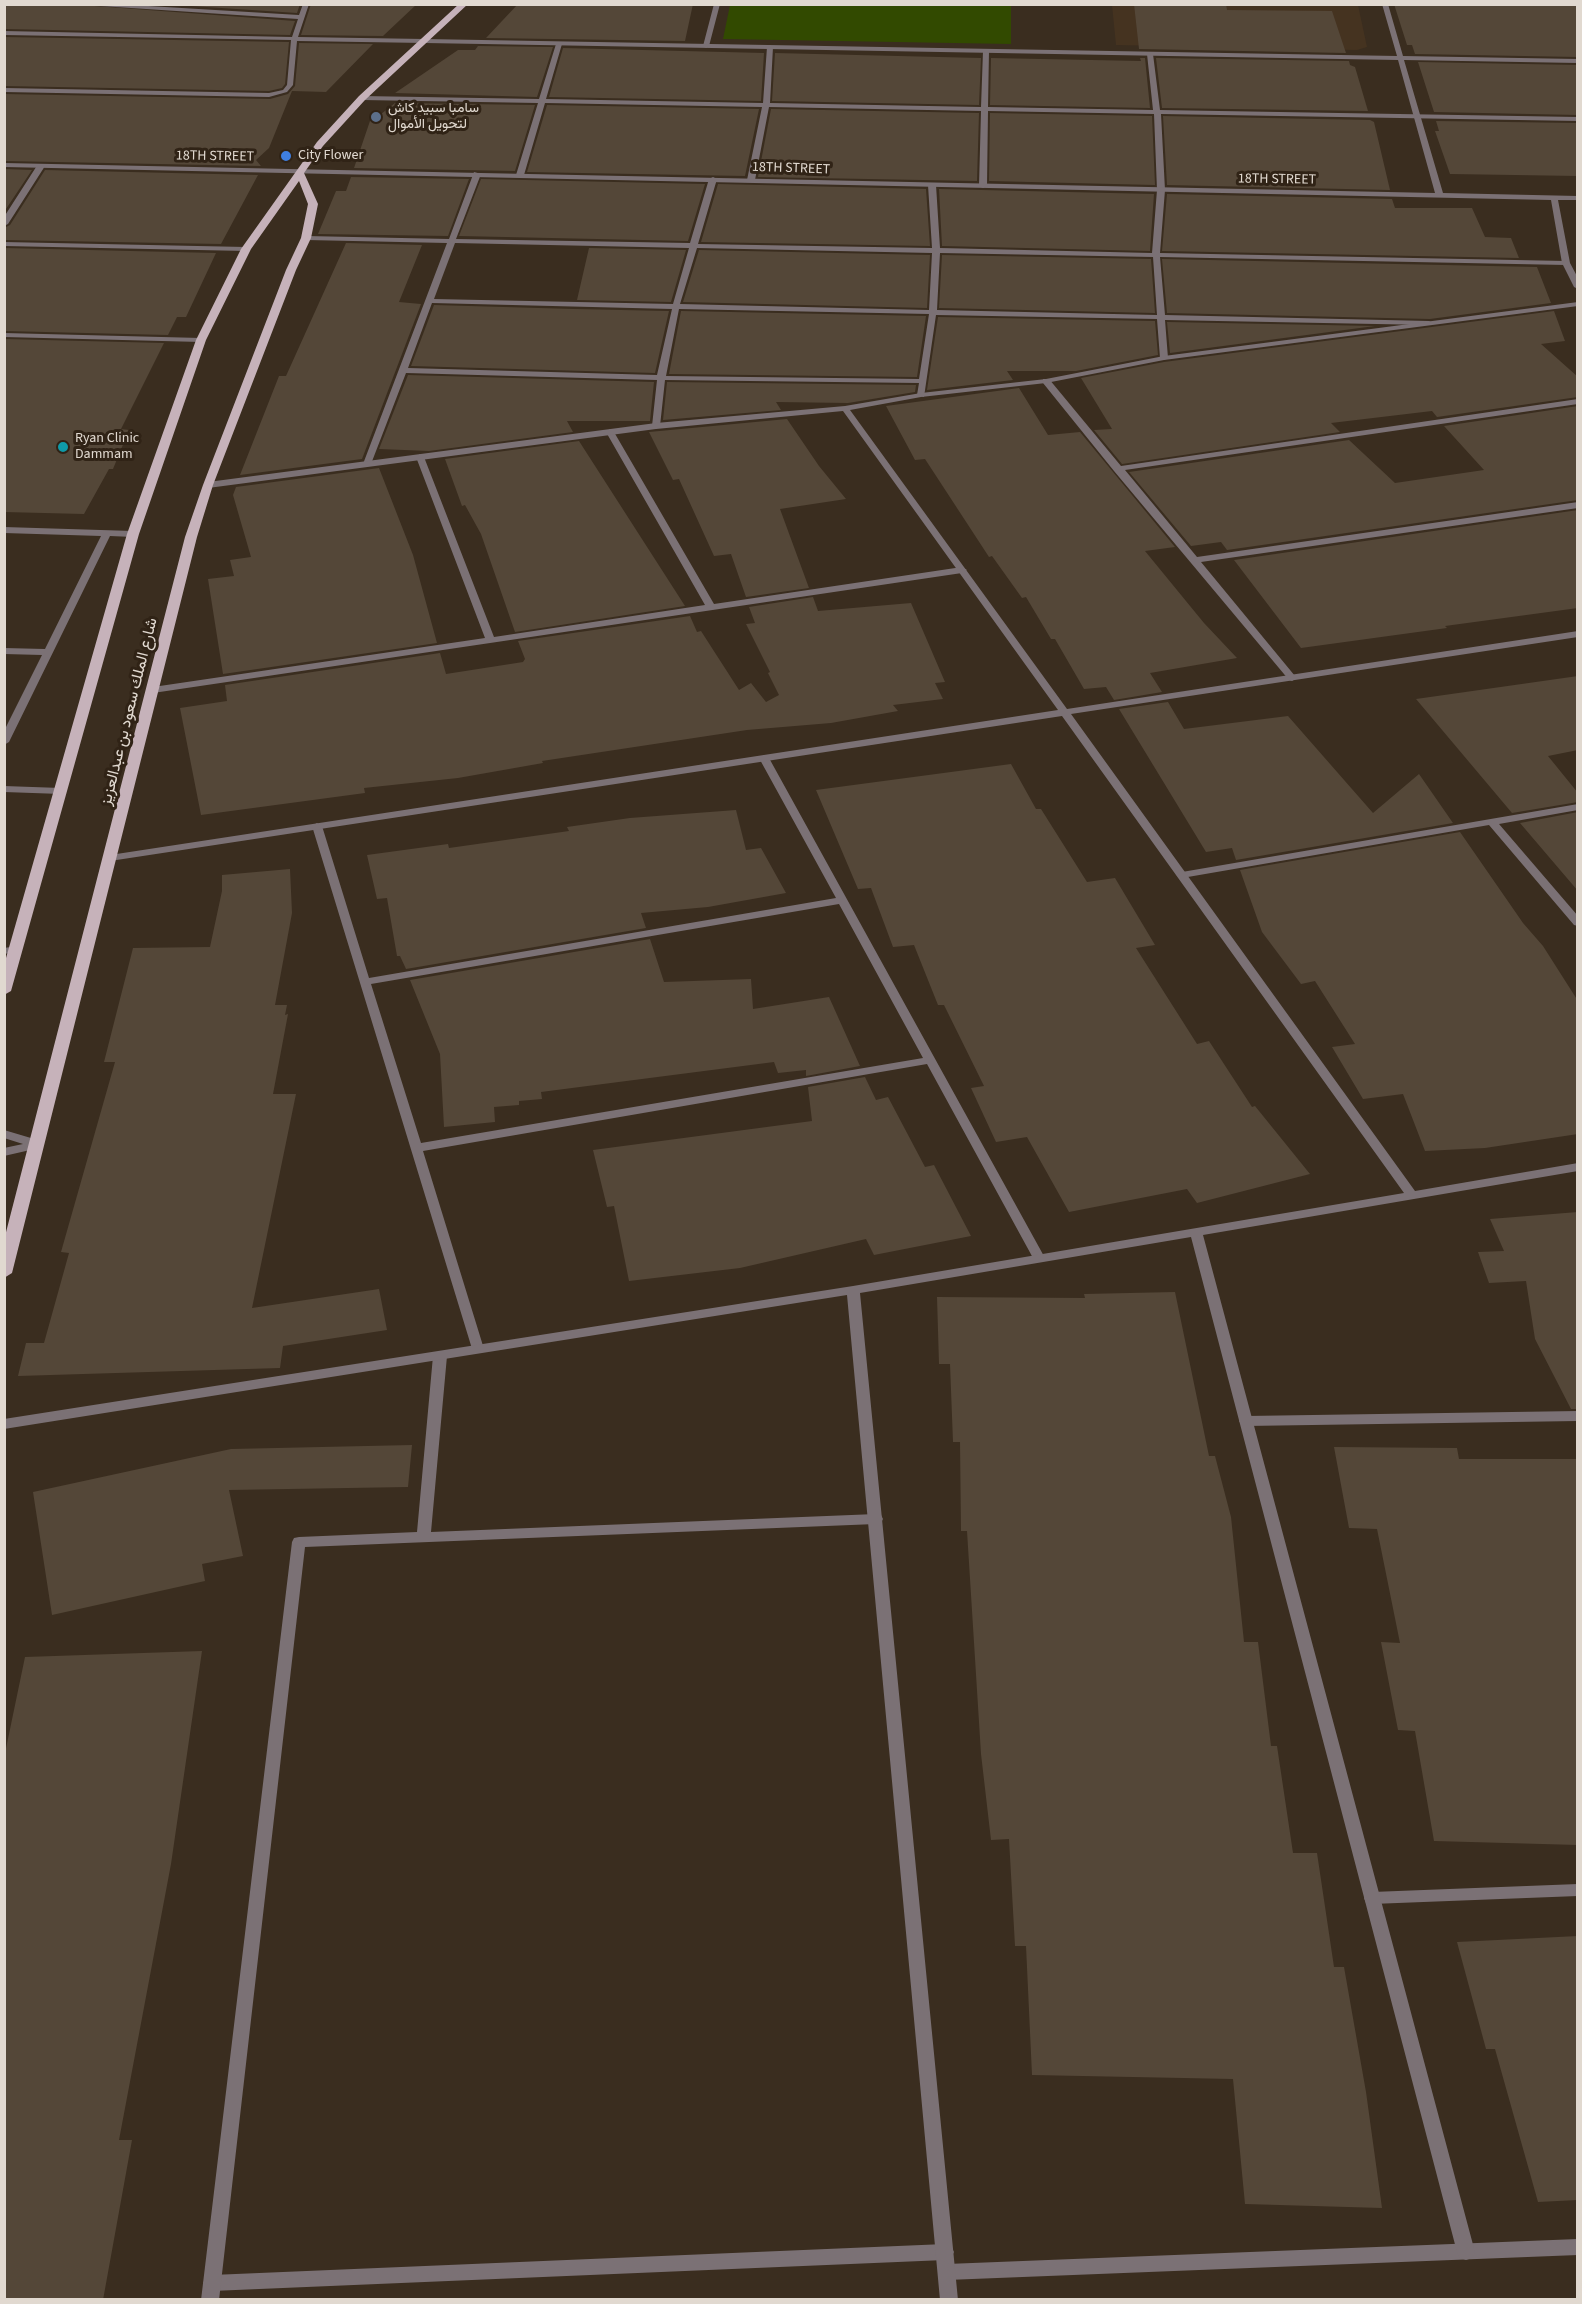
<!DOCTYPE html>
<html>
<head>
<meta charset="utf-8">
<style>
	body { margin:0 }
	#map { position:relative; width:1582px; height:2304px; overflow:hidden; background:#3a2d1f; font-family:"Source Sans 3",sans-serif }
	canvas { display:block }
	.frame { position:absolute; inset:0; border:6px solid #e1d9d0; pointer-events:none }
</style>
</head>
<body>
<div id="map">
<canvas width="1582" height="2304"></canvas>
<div class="frame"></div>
</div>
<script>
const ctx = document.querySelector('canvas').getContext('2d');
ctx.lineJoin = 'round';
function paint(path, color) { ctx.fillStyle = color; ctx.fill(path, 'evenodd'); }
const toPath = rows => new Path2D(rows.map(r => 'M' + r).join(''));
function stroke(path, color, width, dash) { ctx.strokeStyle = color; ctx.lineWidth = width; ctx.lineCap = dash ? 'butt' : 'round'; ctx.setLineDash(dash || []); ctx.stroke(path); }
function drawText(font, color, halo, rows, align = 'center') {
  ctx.font = font + ' "Source Sans 3",Vazirmatn,sans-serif'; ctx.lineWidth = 6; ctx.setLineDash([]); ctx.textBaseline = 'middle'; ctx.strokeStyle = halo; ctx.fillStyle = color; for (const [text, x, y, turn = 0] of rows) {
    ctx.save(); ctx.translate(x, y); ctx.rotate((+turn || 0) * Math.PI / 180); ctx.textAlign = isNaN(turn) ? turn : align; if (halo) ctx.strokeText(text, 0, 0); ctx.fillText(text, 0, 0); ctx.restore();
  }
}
paint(toPath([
	[1112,5,1358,5,1367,47,1357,50,1116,45]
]), '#453320');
paint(toPath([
	[730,5,1011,5,1011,44,723,39]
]), '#324a00');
paint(toPath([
	[18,4,68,4,295,21,290,35,4,29,4,6],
	[161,4,300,4,297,13],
	[311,4,417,4,383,36,301,35],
	[518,4,693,4,685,41,486,38],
	[1134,4,1226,4,1227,10,1332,11,1346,53,1139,49],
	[1394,4,1578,4,1578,57,1415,54,1412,45,1407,45],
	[4,37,289,42,285,84,282,88,269,91,4,86],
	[299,43,373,44,326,92,292,91,269,148,256,160,261,166,4,161,4,94,270,99,288,94,295,86],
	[478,46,553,47,537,97,395,93,458,50,475,50],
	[563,48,764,53,761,101,549,97],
	[775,53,981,58,979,105,772,101],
	[991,58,1141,61,1140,58,1145,58,1150,108,990,105],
	[1156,58,1349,61,1350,65,1355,67,1368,111,1162,108],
	[1418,62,1578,65,1578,115,1434,112],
	[395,103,535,105,515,171,354,168,371,118,376,118],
	[547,105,759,109,745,176,527,172],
	[771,109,979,113,977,181,758,177],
	[990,113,1152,116,1155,185,989,181],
	[1163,116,1370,120,1374,122,1390,190,1167,185],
	[1436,121,1578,123,1578,176,1450,174,1435,131,1439,131],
	[4,169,32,170,4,212],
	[45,170,258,175,221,244,4,240,4,228,10,225],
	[351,177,469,179,448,236,318,234,336,191,346,191],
	[481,179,705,184,688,241,459,236],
	[718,184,926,189,930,246,701,242],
	[939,189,1154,194,1150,251,942,246],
	[1167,194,1392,199,1395,208,1472,208,1485,237,1511,238,1519,258,1162,251],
	[346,243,422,245,399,302,421,304,362,459,240,475,279,376,286,376],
	[4,248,216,253,186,317,177,317,168,335,4,331],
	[589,248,686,250,671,302,577,300],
	[699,250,930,255,927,308,683,302],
	[942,255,1151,259,1155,313,939,308],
	[1162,259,1537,267,1551,303,1430,319,1167,313],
	[434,305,574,309,669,311,655,373,411,366],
	[681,311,926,316,917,377,669,374],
	[1554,311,1565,341,1541,344,1578,377,1578,397,1437,417,1432,411,1331,423,1340,432,1122,464,1094,430,1112,429,1081,378,1164,362],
	[938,317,1155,321,1158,355,1076,371,1007,371,1013,380,927,390],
	[1167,322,1375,326,1170,353],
	[4,339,164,343,121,429,129,430,113,469,109,469,84,514,4,512],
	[408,375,654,382,650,421,567,421,573,432,429,451,379,449],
	[667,382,916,385,915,392,848,403,776,402,781,410,663,420],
	[1019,388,1048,435,1080,432,1175,547,1145,551,1204,623,1237,658,1150,673,1162,692,1114,700,1106,687,1084,689,1055,639,1051,639,1026,597,1022,598,992,556,989,557,925,459,915,460,886,406],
	[1578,406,1578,500,1227,550,1221,542,1191,546,1129,472,1349,440,1395,483,1484,470,1444,426],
	[787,419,819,466,846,499,780,509,809,588,746,597,731,554,714,556,679,479,673,480,649,432],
	[579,441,685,606,515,632,481,534,465,505,462,506,445,459],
	[379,468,413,555,437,643,223,674,208,579,234,576,230,560,251,557,233,495,236,487],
	[1578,510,1578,608,1445,626,1447,628,1301,648,1234,560],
	[813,597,818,611,911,603,945,682,935,683,943,699,893,705,898,711,831,723,747,730,542,761,543,763,458,778,364,788,365,793,201,815,180,708,227,701,225,685,440,653,446,674,523,662,525,659,518,641,690,616,697,632,701,631,739,690,751,683,766,702,779,695,768,673,770,672,746,624,755,623,749,607],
	[1578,676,1578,750,1548,756,1578,793,1578,802,1512,813,1416,699],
	[1168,702,1184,729,1288,716,1373,813,1419,774,1453,823,1236,860,1232,848,1206,852,1119,709],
	[1011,764,1036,809,1041,809,1087,882,1115,878,1155,945,1136,948,1197,1044,1209,1041,1252,1107,1255,1106,1310,1174,1197,1203,1187,1189,1069,1212,1027,1137,996,1142,971,1088,984,1086,944,1005,938,1005,914,945,893,947,871,888,858,889,816,790],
	[736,810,746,850,761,848,786,893,708,907,641,913,646,928,406,969,400,956,397,956,387,898,377,899,367,855,448,844,449,848,569,831,567,827,630,818],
	[1578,812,1578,891,1520,823],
	[1460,832,1523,923,1543,946,1578,1001,1578,1134,1485,1148,1425,1151,1403,1094,1363,1099,1332,1047,1355,1044,1315,981,1301,984,1262,932,1240,870],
	[290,869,292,913,275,1005,287,1005,285,1015,288,1014,273,1094,296,1094,252,1308,379,1289,387,1330,283,1346,280,1368,18,1376,26,1343,44,1343,69,1253,61,1252,115,1062,104,1062,133,948,210,947,222,891,222,875],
	[650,939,664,982,751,979,753,1009,829,997,860,1066,806,1076,806,1070,778,1073,774,1062,541,1092,542,1099,519,1101,519,1105,494,1107,495,1122,444,1127,440,1054,410,980],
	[865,1077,876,1100,888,1097,925,1167,934,1165,971,1236,874,1255,866,1239,740,1268,629,1281,614,1206,607,1207,593,1150,812,1121,808,1087],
	[1578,1212,1578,1409,1571,1409,1535,1339,1526,1281,1489,1283,1478,1252,1504,1251,1490,1219],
	[1175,1292,1209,1456,1215,1456,1231,1517,1244,1642,1258,1642,1271,1746,1277,1746,1293,1853,1317,1853,1334,1967,1344,1967,1366,2092,1382,2208,1245,2204,1233,2079,1032,2075,1026,1946,1015,1946,1009,1839,991,1840,981,1754,967,1531,961,1531,960,1442,953,1442,950,1364,939,1364,937,1297,1085,1298,1084,1294],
	[412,1445,408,1487,229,1490,243,1556,202,1564,205,1581,52,1615,33,1492,231,1449],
	[1334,1447,1457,1448,1459,1459,1578,1459,1578,1845,1434,1841,1415,1731,1398,1730,1381,1642,1400,1643,1377,1529,1349,1528],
	[202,1651,171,1864,119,2140,132,2140,103,2300,4,2300,4,1758,25,1657],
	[1578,1936,1578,2200,1538,2202,1495,2049,1486,2049,1457,1942]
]), '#544738');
paint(toPath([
	[714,4,720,4,709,46,706,48,703,46,714,4],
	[17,946,22,949,21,951,4,954,4,948,17,946],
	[945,2244,951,2246,954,2252,951,2258,945,2260,212,2291,206,2289,203,2283,206,2277,212,2275,945,2244]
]), '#7b7175');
paint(toPath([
	[70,4,115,4,299,15,303,4,309,4,298,37,425,39,428,41,425,43,297,41,293,85,287,92,269,97,4,92,4,88,269,93,283,90,287,85,291,40,4,35,4,31,292,37,298,19,70,4],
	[559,42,562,44,546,99,763,103,767,47,770,45,773,47,770,103,981,107,983,51,986,49,989,51,988,107,1153,110,1147,54,1150,52,1153,54,1160,110,1578,117,1578,121,1161,114,1165,190,1160,253,1566,261,1570,263,1566,265,1160,257,1165,315,1429,321,1433,323,1429,325,1165,320,1168,358,1164,360,1160,358,1157,319,936,315,924,397,917,395,919,383,665,380,660,426,656,429,652,426,657,380,406,373,371,464,364,466,363,464,447,243,306,240,302,238,306,236,449,239,474,172,481,174,456,239,690,243,709,179,713,177,717,179,698,244,932,248,928,185,932,183,936,185,940,248,1152,253,1157,190,1154,114,988,111,987,186,983,188,979,186,981,111,769,107,755,180,751,182,747,180,762,107,545,103,524,175,520,177,516,175,538,103,362,100,359,98,362,96,539,99,556,44,559,42],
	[455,243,689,248,673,304,434,299,455,243],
	[697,248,932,253,929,310,680,304,697,248],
	[940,253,1153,257,1157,315,937,310,940,253],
	[432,303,672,309,657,375,408,368,432,303],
	[679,309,929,314,919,379,666,376,679,309],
	[38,164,45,166,8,224,4,226,4,217,38,164],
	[4,242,246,247,250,249,246,251,4,246,4,242],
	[4,333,201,338,205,340,201,342,4,337,4,333],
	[1043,379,1049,379,1121,466,1578,399,1578,404,1125,470,1197,557,1578,502,1578,508,1201,562,1295,676,1297,678,1292,681,1289,680,1114,471,1043,383,1043,379],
	[610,429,614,432,714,604,962,567,967,570,962,573,153,693,148,690,153,687,485,638,416,457,420,454,424,457,494,637,705,605,606,432,610,429],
	[4,527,133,531,137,534,133,537,110,536,9,742,4,745,4,731,42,655,4,654,4,648,45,649,101,536,4,533,4,527],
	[764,755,769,758,1045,1258,1039,1262,1033,1258,927,1064,423,1151,484,1349,483,1352,473,1352,312,826,317,823,322,826,369,978,836,898,759,758,764,755],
	[839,904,923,1058,421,1143,371,984,839,904],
	[4,786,61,788,66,791,61,794,4,792,4,786],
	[1578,804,1578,810,1499,824,1578,916,1578,926,1574,925,1489,825,1182,878,1177,875,1182,872,1578,804],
	[440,1352,445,1353,447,1356,431,1532,876,1514,881,1515,883,1519,881,1523,876,1524,305,1547,219,2300,201,2300,292,1542,294,1538,299,1537,417,1532,433,1356,435,1353,440,1352],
	[1578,1411,1578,1421,1246,1426,1241,1424,1239,1421,1241,1418,1246,1416,1578,1411],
	[1578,1884,1578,1896,1372,1904,1366,1903,1364,1898,1366,1893,1372,1892,1578,1884],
	[1578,2239,1578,2255,947,2280,941,2278,938,2272,941,2266,947,2264,1578,2239]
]), '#7b7175');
paint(toPath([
	[1382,4,1388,4,1403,56,1578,59,1578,63,1404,60,1443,193,1578,196,1578,200,1558,200,1570,263,1578,278,1578,289,1574,287,1562,263,1551,200,4,167,4,163,1435,193,1398,60,425,43,422,41,425,39,1397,56,1382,4],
	[1578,302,1578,306,1164,360,1046,383,921,397,850,410,1067,709,1578,631,1578,637,1071,714,1415,1191,1578,1163,1578,1171,1203,1235,1475,2252,1472,2258,1466,2260,1460,2258,1457,2252,1191,1237,860,1293,958,2300,940,2300,847,1295,4,1429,4,1419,853,1286,1404,1193,1062,716,110,861,105,858,110,855,1058,710,843,411,656,429,208,488,204,485,208,482,656,423,845,406,921,393,1046,379,1164,356,1578,302],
	[4,1130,41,1141,43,1144,39,1148,4,1156,4,1148,23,1144,4,1138,4,1130]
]), '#7b7175');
paint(toPath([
	[459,4,468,4,365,100,323,146,304,173,318,204,311,238,296,270,213,485,197,537,12,1273,4,1278,4,1240,185,537,203,485,286,270,301,238,308,204,299,181,251,249,206,340,139,534,11,991,4,995,4,965,127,534,196,340,241,249,317,142,359,96,459,4]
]), '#c6b2ba');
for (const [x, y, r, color] of [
	[376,117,6,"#5c6f8a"],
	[286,156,6,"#3f7fe0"],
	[63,447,6,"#0f9aa8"]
]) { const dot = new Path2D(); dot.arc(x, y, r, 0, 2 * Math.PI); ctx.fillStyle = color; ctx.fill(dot); stroke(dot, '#302316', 2); }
drawText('14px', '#e1d9d0', '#302316', [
	["سامبا سبيد كاش",388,109],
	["لتحويل الأموال",388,125],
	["City Flower",298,156],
	["Ryan Clinic",75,439],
	["Dammam",75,455]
], 'left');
drawText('14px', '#e1d9d0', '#302316', [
	["18TH STREET",215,157,1],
	["18TH STREET",791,169,2],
	["18TH STREET",1277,180,1]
]);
drawText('16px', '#e1d9d0', '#302316', [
	["شارع الملك سعود بن عبدالعزيز",130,712,-76]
]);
</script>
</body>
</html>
